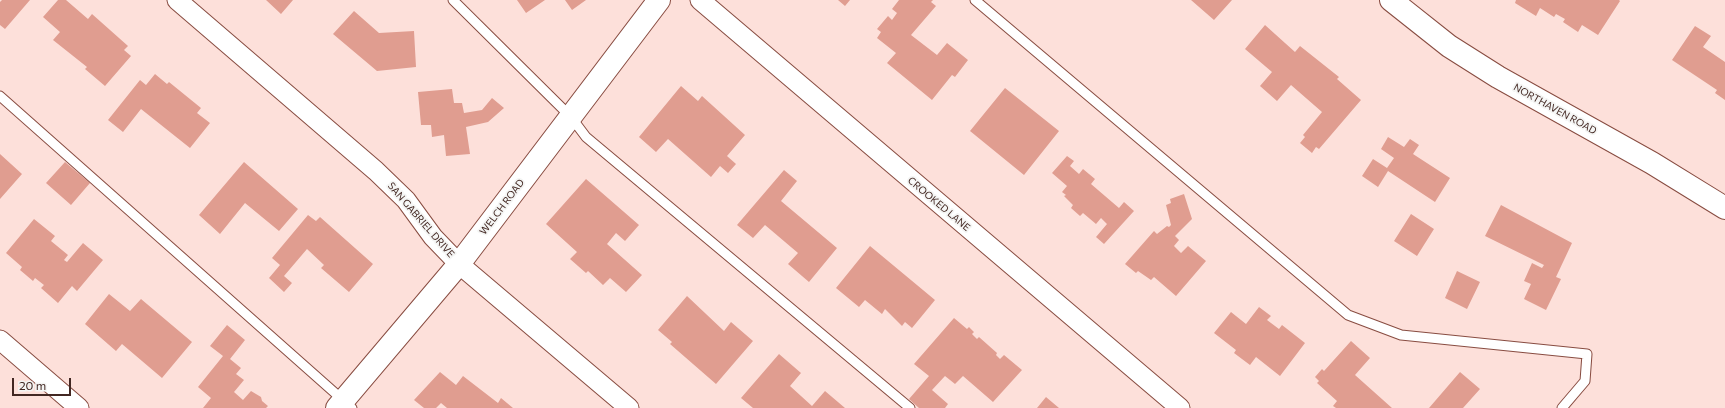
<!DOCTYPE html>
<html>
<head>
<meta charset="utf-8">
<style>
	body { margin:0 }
	#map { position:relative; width:1725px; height:408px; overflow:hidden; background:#fde0da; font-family:Commissioner,sans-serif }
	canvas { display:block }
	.scale { position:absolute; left:12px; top:378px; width:59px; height:18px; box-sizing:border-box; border:2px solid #422722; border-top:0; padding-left:5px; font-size:12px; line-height:14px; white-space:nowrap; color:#422722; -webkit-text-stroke:3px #f4f5f4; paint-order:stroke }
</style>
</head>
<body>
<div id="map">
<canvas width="1725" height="408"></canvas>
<div class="scale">20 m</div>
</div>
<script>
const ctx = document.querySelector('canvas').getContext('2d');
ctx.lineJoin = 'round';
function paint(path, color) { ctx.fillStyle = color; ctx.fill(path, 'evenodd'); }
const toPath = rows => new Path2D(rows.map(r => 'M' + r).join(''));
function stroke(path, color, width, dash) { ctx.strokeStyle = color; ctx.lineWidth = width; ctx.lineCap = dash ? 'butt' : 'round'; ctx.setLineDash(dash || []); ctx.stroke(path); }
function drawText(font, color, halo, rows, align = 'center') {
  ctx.font = font + ' Commissioner,sans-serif'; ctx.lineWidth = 3.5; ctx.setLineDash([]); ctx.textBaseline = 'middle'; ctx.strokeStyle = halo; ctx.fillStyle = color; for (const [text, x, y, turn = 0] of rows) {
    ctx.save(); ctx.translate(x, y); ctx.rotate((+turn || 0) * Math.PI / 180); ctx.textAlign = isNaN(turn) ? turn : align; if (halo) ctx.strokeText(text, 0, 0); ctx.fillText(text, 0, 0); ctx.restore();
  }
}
paint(toPath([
	[2,0,30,0,5,29,0,25,0,2],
	[58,0,66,0,88,19,92,14,128,46,124,50,131,56,105,86,85,69,87,67,53,40,60,32,43,17],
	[266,0,293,0,281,14],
	[517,0,545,0,526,13],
	[565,0,586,0,572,10],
	[838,0,850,0,845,6],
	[899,0,933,0,931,2,936,6,911,35,937,55,947,43,968,60,955,77,952,75,932,100,887,63,896,53,877,38,881,32,877,29,888,16,892,20,897,13,892,9],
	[1191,0,1232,0,1214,20],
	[1516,0,1619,0,1620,1,1598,35,1582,25,1578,32,1563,22,1565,19,1556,14,1554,17,1540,8,1536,16,1515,3],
	[354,11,379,33,414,31,416,67,377,71,333,34],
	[1265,25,1295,52,1300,46,1339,77,1337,79,1361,100,1319,149,1316,147,1312,153,1300,143,1305,137,1303,135,1322,112,1291,85,1277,101,1260,86,1272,72,1245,49],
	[1695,26,1711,36,1703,47,1725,62,1725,100,1715,93,1717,90,1672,60],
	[155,74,167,84,169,82,201,108,197,113,210,123,190,148,141,109,123,132,108,120,140,80,146,85],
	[681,86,698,101,702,96,745,135,727,156,736,164,728,173,720,166,711,177,668,139,656,152,639,137],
	[1005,88,1059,131,1024,175,970,131],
	[452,89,454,103,462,103,464,113,482,110,492,98,504,108,488,122,466,127,470,154,446,156,444,135,432,137,431,125,421,125,418,92],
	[1388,137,1404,147,1410,139,1419,145,1413,154,1450,178,1435,202,1388,171,1378,187,1362,176,1373,159,1387,168,1394,158,1381,149],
	[0,154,22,174,0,199],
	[1067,156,1074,161,1070,166,1079,174,1083,169,1095,179,1091,184,1119,208,1124,202,1134,211,1104,244,1096,237,1107,224,1101,218,1096,224,1083,213,1080,216,1071,208,1073,205,1064,196,1066,195,1062,192,1067,186,1052,173],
	[65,162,90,183,71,205,46,183],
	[244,162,298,209,279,231,245,203,220,234,199,215],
	[784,170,797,181,781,201,837,248,809,282,788,264,798,253,765,225,753,238,737,225],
	[586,179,639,225,625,241,616,233,607,244,642,275,626,292,610,278,603,285,588,271,586,273,570,259,577,252,546,224],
	[1184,194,1192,219,1175,236,1179,240,1174,246,1181,253,1188,246,1206,261,1176,296,1154,277,1151,280,1138,271,1136,273,1125,264,1154,231,1157,234,1167,226,1169,227,1171,225,1166,205,1171,203,1170,199],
	[1501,205,1572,243,1556,277,1561,279,1546,310,1524,299,1531,284,1524,281,1532,263,1542,268,1544,265,1485,236],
	[1411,214,1434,229,1417,256,1394,241],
	[308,215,316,221,320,217,373,264,349,292,321,268,324,265,307,249,284,276,292,283,284,292,269,278,280,265,272,258],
	[34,219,55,236,51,241,68,255,64,260,67,262,83,243,103,260,77,291,72,286,58,303,41,288,44,285,35,278,33,281,20,270,22,267,6,253],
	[870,246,935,300,912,328,905,322,902,326,885,309,882,314,865,300,859,307,836,288],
	[1457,271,1480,282,1467,309,1445,298],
	[109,294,130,311,141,299,192,342,162,378,122,344,116,351,85,324],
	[687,296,724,331,731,322,753,341,716,384,670,344,672,342,658,330],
	[1259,307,1271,316,1267,320,1279,329,1282,325,1305,343,1280,376,1256,357,1250,365,1234,353,1236,350,1214,333,1231,312,1246,324],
	[954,318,967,329,969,327,974,332,972,334,977,339,979,337,997,353,996,355,1000,359,1004,355,1022,370,993,402,963,376,955,384,945,376,932,390,948,404,945,408,919,408,909,399,929,376,914,364],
	[227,325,245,340,230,359,241,368,236,374,244,380,234,392,243,400,251,391,261,397,262,401,268,406,266,408,203,408,211,398,198,387,223,356,210,346],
	[1351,341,1370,358,1355,375,1392,408,1336,408,1333,406,1337,401,1317,383,1319,381,1315,377,1322,369,1324,371],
	[779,354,801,373,790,386,812,406,825,391,845,408,753,408,741,398],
	[440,372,456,385,463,376,498,403,501,398,513,408,447,408,441,403,436,408,424,408,414,400],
	[1460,372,1480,389,1463,408,1429,408],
	[1046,397,1059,408,1037,408]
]), '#e09d90');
const lane = toPath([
	[453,0,571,117,586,137,910,408],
	[975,0,1348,315,1401,335,1587,354,1585,381,1562,408],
	[0,96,352,408]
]);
const street = toPath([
	[177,0,376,171,406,200,433,237,459,264,629,408],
	[700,0,1180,408],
	[0,340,79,408]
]);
const secondary = toPath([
	[1391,0,1449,46,1498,77,1652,163,1725,208],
	[337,408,459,264,659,0]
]);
stroke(lane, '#884c41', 11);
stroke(street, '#884c41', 21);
stroke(secondary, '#884c41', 24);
stroke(lane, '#fff', 9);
stroke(street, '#fff', 19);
stroke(secondary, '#fff', 22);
drawText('10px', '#422722', '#f4f5f4', [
	["NORTHAVEN ROAD",1555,109,29],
	["CROOKED LANE",939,204,40],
	["WELCH ROAD",502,207,-53],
	["SAN GABRIEL DRIVE",421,220,49]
]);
</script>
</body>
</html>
